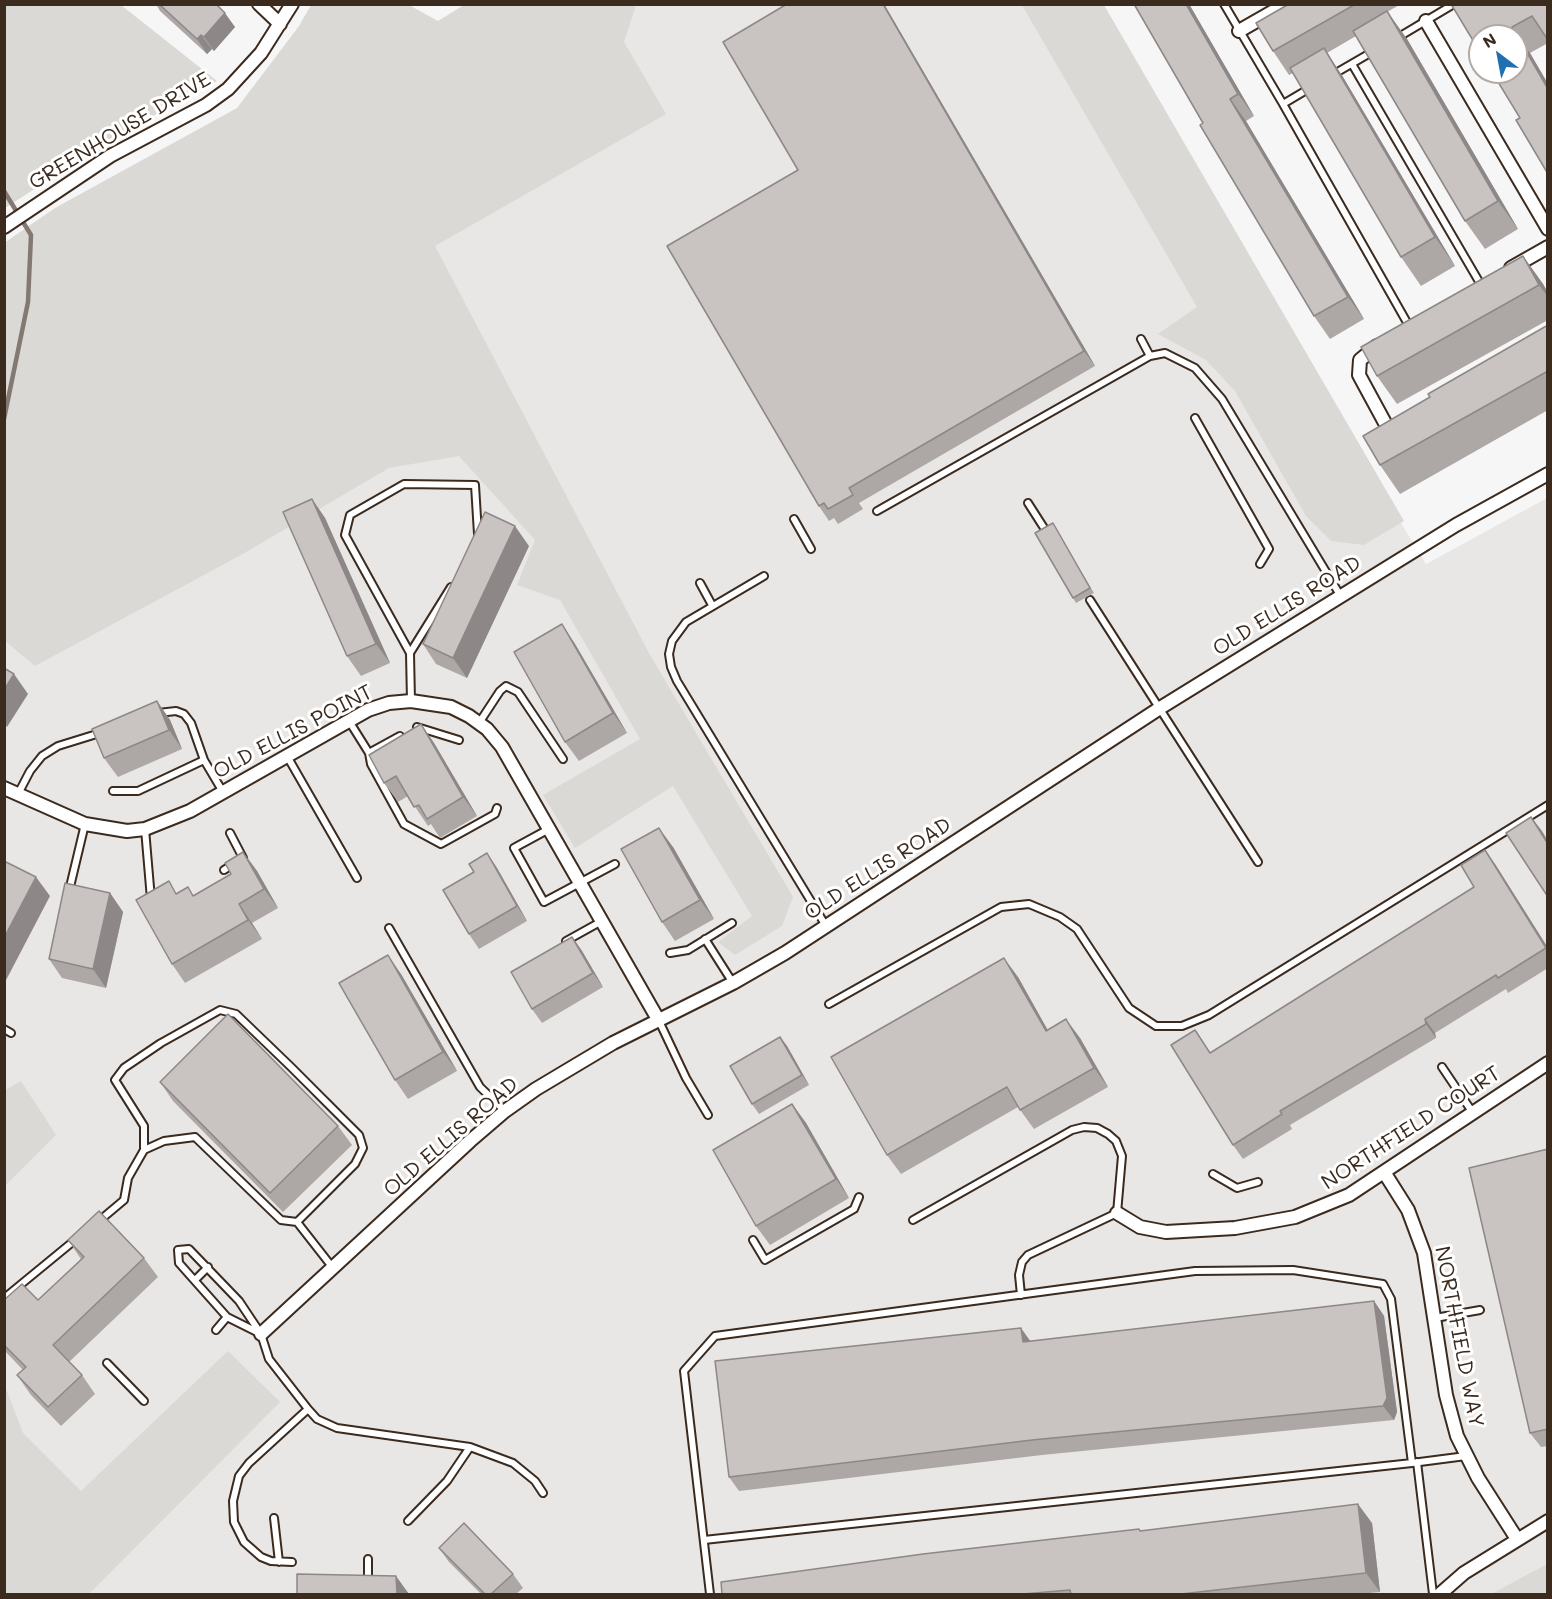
<!DOCTYPE html>
<html>
<head>
<meta charset="utf-8">
<style>
	body { margin:0 }
	#map { position:relative; width:1552px; height:1599px; overflow:hidden; background:#f7f6f6; font-family:Mali,sans-serif }
	canvas { display:block }
	.frame { position:absolute; inset:0; border:6px solid #3b2a1e; pointer-events:none }
	.north { position:absolute; left:1468px; top:24px; width:60px; height:60px; box-sizing:border-box; background:#fff; border:2px solid #b1aaa5; border-radius:50%; rotate:328deg; font-size:16px; font-weight:700; line-height:24px; text-align:center; color:#3b2a1e }
	.north::after { content:''; display:block; margin:auto; width:21px; height:27px; background:#1f6fb2; clip-path:polygon(50% 0,100% 100%,50% 72%,0 100%) }
</style>
</head>
<body>
<div id="map">
<canvas width="1552" height="1599"></canvas>
<div class="frame"></div>
<div class="north">N</div>
</div>
<script>
const ctx = document.querySelector('canvas').getContext('2d');
ctx.lineJoin = 'round';
function paint(path, color) { ctx.fillStyle = color; ctx.fill(path, 'evenodd'); }
const toPath = rows => new Path2D(rows.map(r => 'M' + r).join(''));
function stroke(path, color, width, dash) { ctx.strokeStyle = color; ctx.lineWidth = width; ctx.lineCap = dash ? 'butt' : 'round'; ctx.setLineDash(dash || []); ctx.stroke(path); }
function drawText(font, color, halo, rows, align = 'center') {
  ctx.font = font + ' Mali,sans-serif'; ctx.lineWidth = 6; ctx.setLineDash([]); ctx.textBaseline = 'middle'; ctx.strokeStyle = halo; ctx.fillStyle = color; for (const [text, x, y, turn = 0] of rows) {
    ctx.save(); ctx.translate(x, y); ctx.rotate((+turn || 0) * Math.PI / 180); ctx.textAlign = isNaN(turn) ? turn : align; if (halo) ctx.strokeText(text, 0, 0); ctx.fillText(text, 0, 0); ctx.restore();
  }
}
paint(toPath([
	[477,5,1085,5,1426,564,1547,498,1547,1564,1492,1594,89,1594,5,1502,5,455]
]), '#e9e7e6');
paint(toPath([
	[5,4,121,5,217,81,118,135,5,208],
	[311,5,409,5,438,21,464,5,636,5,624,42,666,114,435,246,650,655,793,897,782,926,735,955,718,942,752,916,673,786,575,848,543,795,640,739,560,600,517,585,535,540,459,456,389,468,241,555,35,666,5,641,4,243,55,208,237,108,299,26],
	[1022,5,1104,5,1404,521,1364,545,1331,541,1306,516,1235,391,1206,360,1158,334,1197,307],
	[21,1081,56,1135,5,1186,5,1090],
	[228,1351,280,1402,89,1594,5,1594,5,1386,23,1433,81,1491],
	[1547,1564,1547,1594,1492,1594,1493,1593]
]), '#dbd9d6');
stroke(toPath([
	[4,191,31,235,28,302,4,419]
]), '#847972', 4.5);
const service = toPath([
	[1224,4,1283,104],
	[1397,38,1454,4],
	[1352,64,1481,285],
	[1334,74,1372,52],
	[1310,88,1283,104,1409,326],
	[1141,339,1150,356],
	[1195,418,1269,549,1260,564],
	[1028,503,1044,528],
	[877,511,1150,356,1165,353,1195,368,1222,399,1340,595],
	[794,519,811,549],
	[764,576,686,622,672,641,669,654,671,667,677,681,826,926],
	[700,583,712,605],
	[1090,600,1258,862],
	[410,653,345,535,350,515,404,484,475,485,478,534],
	[411,701,410,653,451,587],
	[158,713,176,711,184,714,191,723,204,760],
	[349,721,369,753,371,764,404,824,441,844,495,814,497,808],
	[479,723,500,691,506,686,518,692,563,759],
	[417,727,459,740],
	[369,753,400,736],
	[287,756,357,878],
	[113,791,138,791,204,760,223,792],
	[18,794,30,771,42,756,58,746,100,733],
	[145,829,151,899],
	[549,829,514,848,544,902,615,864],
	[224,870,243,858,230,833],
	[69,891,85,824],
	[389,928,480,1087,505,1111],
	[705,939,733,983],
	[566,941,602,921],
	[670,953,688,950,732,923],
	[829,1004,1001,907,1029,904,1060,917,1077,929,1129,1008,1156,1026,1182,1026,1209,1015,1548,805],
	[659,1021,686,1078,708,1115],
	[4,1029,11,1033],
	[1442,1067,1473,1113],
	[1213,1174,1237,1188,1258,1182],
	[913,1220,1072,1130,1084,1127,1097,1128,1108,1134,1116,1141,1122,1156,1117,1213,1028,1255,1022,1262,1019,1275,1021,1295],
	[99,1221,124,1200,128,1178,144,1150,144,1126,115,1080,124,1068,161,1043,220,1010,236,1014,291,1067,359,1135,363,1148,355,1164,297,1222,281,1220,195,1137,164,1141,144,1150],
	[297,1222,333,1268],
	[753,1240,765,1260,854,1209,859,1197],
	[195,1280,208,1267],
	[8,1295,75,1240],
	[1435,1318,1480,1310],
	[216,1330,227,1317],
	[261,1334,227,1317,179,1263,178,1250,189,1249,239,1301,261,1334,269,1359,308,1409,249,1463,239,1476,233,1501,234,1522,244,1542,261,1557,271,1561,292,1562],
	[107,1363,144,1401],
	[308,1409,317,1419,337,1428,470,1447],
	[1417,1462,1433,1594],
	[274,1518,279,1562],
	[408,1521,447,1481,470,1447,513,1463,535,1481,543,1493],
	[704,1540,1412,1463],
	[368,1582,368,1559],
	[710,1594,684,1371,715,1336,1195,1271,1293,1270,1383,1284,1391,1299,1412,1463,1466,1456]
]);
const minor = toPath([
	[259,4,280,24],
	[1426,21,1548,229],
	[1239,31,1286,4],
	[4,227,110,156,206,105,228,89,261,53,292,4],
	[1511,268,1548,247],
	[1377,346,1360,360,1359,375,1391,434,1393,432],
	[4,788,85,824,127,831,145,829,190,811,368,710,389,703,411,701,451,707,469,716,487,729,502,747,659,1021],
	[1384,1172,1408,1210,1424,1253,1446,1395,1457,1436,1478,1478,1517,1539],
	[1117,1213,1140,1227,1166,1232,1235,1228,1295,1217,1349,1195,1548,1063],
	[261,1334,470,1141,505,1111,536,1089,613,1043,733,983,785,953,1160,708,1456,525,1548,474],
	[1440,1594,1464,1573,1548,1521]
]);
stroke(service, '#3b2a1e', 10);
stroke(minor, '#3b2a1e', 16);
stroke(service, '#fff', 6);
stroke(minor, '#fff', 12);
paint(toPath([
	[156,4,216,4,235,27,214,51,212,49,207,54,160,11],
	[787,4,884,4,1095,366,859,503,863,509,838,524,834,518,829,521,819,506,798,170],
	[1134,4,1189,4,1254,116,1246,121,1364,319,1330,339,1314,316],
	[1289,4,1401,4,1387,12,1407,39,1518,229,1485,249,1465,221,1356,36,1327,53,1343,77,1455,266,1421,286,1401,257,1293,73,1289,75,1273,51],
	[1451,4,1548,4,1548,43,1530,53,1548,84,1548,174,1520,118],
	[1523,256,1543,284,1548,293,1548,320,1397,404,1377,376],
	[1548,325,1548,410,1400,494,1380,465,1430,397],
	[312,499,325,518,390,663,361,676,347,656],
	[1056,528,1094,593,1076,603,1073,598],
	[529,546,467,678,436,664,423,644],
	[562,624,575,644,627,733,579,761,565,742],
	[157,701,170,720,182,749,118,777,104,758],
	[421,724,434,743,477,816,440,838,431,824,428,826,408,796,398,802,384,783],
	[673,847,714,919,675,941,662,922],
	[243,852,257,871,278,908,252,923,262,939,185,983,172,964,178,893,194,896,231,874],
	[487,853,497,868,527,921,479,949,469,934,474,872],
	[1495,864,1548,948,1548,968,1508,993,1506,989,1435,1033,1436,1038,1290,1125,1292,1129,1243,1159,1233,1145,1195,1030,1210,1053,1474,887],
	[110,893,123,912,106,988,62,978,49,959],
	[572,937,582,951,603,987,542,1023,532,1009],
	[401,974,457,1071,408,1099,395,1080],
	[1018,977,1047,1030,1080,1038,1108,1087,1034,1129,1018,1107,901,1174,887,1155],
	[780,1037,787,1046,809,1085,759,1114,752,1104],
	[160,1082,338,1126,352,1145,283,1212,173,1101],
	[792,1104,806,1123,849,1198,770,1245,756,1226],
	[1548,1149,1548,1446,1541,1447,1530,1433],
	[68,1240,144,1258,158,1277,69,1362,82,1375,95,1394,61,1426,31,1395,17,1375,23,1370,4,1350,4,1300,38,1300,81,1259],
	[1374,1301,1384,1316,1397,1412,1394,1420,1042,1455,739,1491,729,1477,1030,1341],
	[1372,1523,1380,1592,1359,1594,722,1594,1139,1529,1141,1531],
	[439,1548,513,1574,523,1588,516,1594,481,1594,449,1562]
]), '#ada8a6');
paint(toPath([
	[883,4,884,4,1095,366,1084,351],
	[1186,4,1189,4,1254,116,1238,94],
	[1387,11,1407,39,1518,229,1498,201],
	[225,13,235,27,214,51,204,37],
	[1512,27,1530,53,1548,84,1548,89],
	[201,35,212,49,207,54,197,39],
	[1324,48,1343,77,1455,266,1435,237],
	[1230,99,1246,121,1364,319,1348,297],
	[1523,256,1543,284,1548,293,1548,297,1539,285],
	[312,499,325,518,390,663,376,644],
	[515,526,529,546,467,678,453,658],
	[562,624,575,644,627,733,613,713],
	[14,674,28,694,7,727,4,723,4,690],
	[157,701,170,720,182,749,169,730],
	[421,724,434,743,477,816,463,797],
	[1531,817,1542,831,1548,841,1548,844],
	[659,828,673,847,714,919,700,900],
	[1485,850,1495,864,1548,948,1548,950],
	[243,852,257,871,278,908,264,889],
	[487,853,497,868,527,921,517,906],
	[36,877,50,896,4,984,4,938],
	[110,893,123,912,106,988,93,969],
	[239,904,252,923,262,939,248,920],
	[572,937,582,951,603,987,593,973],
	[388,955,401,974,457,1071,443,1052],
	[1004,958,1018,977,1059,1050,1046,1031],
	[1066,1019,1080,1038,1108,1087,1094,1068],
	[1425,1019,1435,1033,1436,1038,1426,1024],
	[780,1037,787,1046,809,1085,802,1075],
	[792,1104,806,1123,849,1198,836,1179],
	[1374,1301,1384,1316,1397,1412,1394,1420,1383,1406],
	[1021,1328,1031,1342,1023,1342],
	[1358,1504,1372,1523,1380,1592,1366,1573],
	[396,1576,409,1594,397,1594]
]), '#8d8887');
const building = toPath([
	[159,4,216,4,225,13,204,37,201,35,197,39,159,4],
	[787,4,883,4,1084,351,849,488,853,495,828,509,824,503,819,506,667,246,798,170,723,42,787,4],
	[1134,4,1186,4,1238,94,1230,99,1348,297,1314,316,1200,125,1203,123,1134,4],
	[1289,4,1353,4,1354,5,1273,51,1256,23,1289,4],
	[1451,4,1548,4,1548,40,1532,16,1512,27,1548,89,1548,174,1516,120,1520,118,1492,72,1516,72,1516,36,1480,36,1480,52,1451,4],
	[1387,11,1498,201,1465,221,1353,31,1387,11],
	[1324,48,1435,237,1401,257,1290,68,1324,48],
	[1523,256,1539,285,1377,376,1361,347,1523,256],
	[1548,325,1548,371,1380,465,1363,436,1430,397,1428,394,1548,325],
	[312,499,376,644,347,656,283,512,312,499],
	[485,512,515,526,453,658,423,644,485,512],
	[1053,523,1090,588,1073,598,1035,533,1053,523],
	[562,624,613,713,565,742,514,652,562,624],
	[4,668,14,674,4,690,4,668],
	[157,701,169,730,104,758,92,729,157,701],
	[421,724,463,797,427,819,419,805,414,807,396,776,384,783,369,755,421,724],
	[1531,817,1546,841,1548,840,1548,897,1506,833,1531,817],
	[659,828,700,900,662,922,621,849,659,828],
	[1485,850,1546,948,1498,978,1496,975,1425,1019,1426,1024,1280,1111,1282,1114,1233,1145,1171,1045,1195,1030,1210,1053,1474,887,1461,865,1485,850],
	[243,852,264,889,239,904,248,920,172,964,136,900,169,881,176,894,188,887,193,896,231,874,225,863,243,852],
	[487,853,517,906,469,934,443,890,474,872,469,864,487,853],
	[4,861,36,877,4,938,4,861],
	[65,883,110,893,93,969,49,959,65,883],
	[572,937,593,973,532,1009,511,972,572,937],
	[388,955,443,1052,395,1080,339,983,388,955],
	[1004,958,1046,1031,1066,1019,1094,1068,1020,1110,1007,1087,887,1155,831,1057,1004,958],
	[228,1014,338,1126,270,1193,160,1082,228,1014],
	[780,1037,802,1075,752,1104,730,1066,780,1037],
	[792,1104,836,1179,756,1226,713,1150,792,1104],
	[1548,1149,1548,1429,1530,1433,1469,1168,1548,1149],
	[99,1211,144,1258,53,1345,82,1375,48,1407,17,1375,26,1367,4,1345,4,1300,22,1284,38,1300,84,1257,68,1240,99,1211],
	[1374,1301,1387,1398,1383,1406,1032,1440,729,1477,715,1361,1021,1328,1023,1342,1374,1301],
	[1358,1504,1366,1573,1181,1594,1071,1594,1070,1590,1023,1594,722,1594,721,1582,923,1554,1139,1529,1140,1531,1358,1504],
	[464,1523,513,1574,491,1594,485,1594,439,1548,464,1523],
	[297,1574,396,1576,397,1594,297,1594,297,1574]
]);
paint(building, '#c9c3c1');
stroke(building, '#8d8887', 1.5);
drawText('21px', '#3b2a1e', '#fff', [
	["GREENHOUSE DRIVE",120,131,-31],
	["OLD ELLIS ROAD",1287,606,-32],
	["OLD ELLIS POINT",293,732,-28],
	["OLD ELLIS ROAD",878,869,-33],
	["NORTHFIELD COURT",1411,1128,-33],
	["OLD ELLIS ROAD",451,1137,-41],
	["NORTHFIELD WAY",1459,1337,79]
]);
</script>
</body>
</html>
